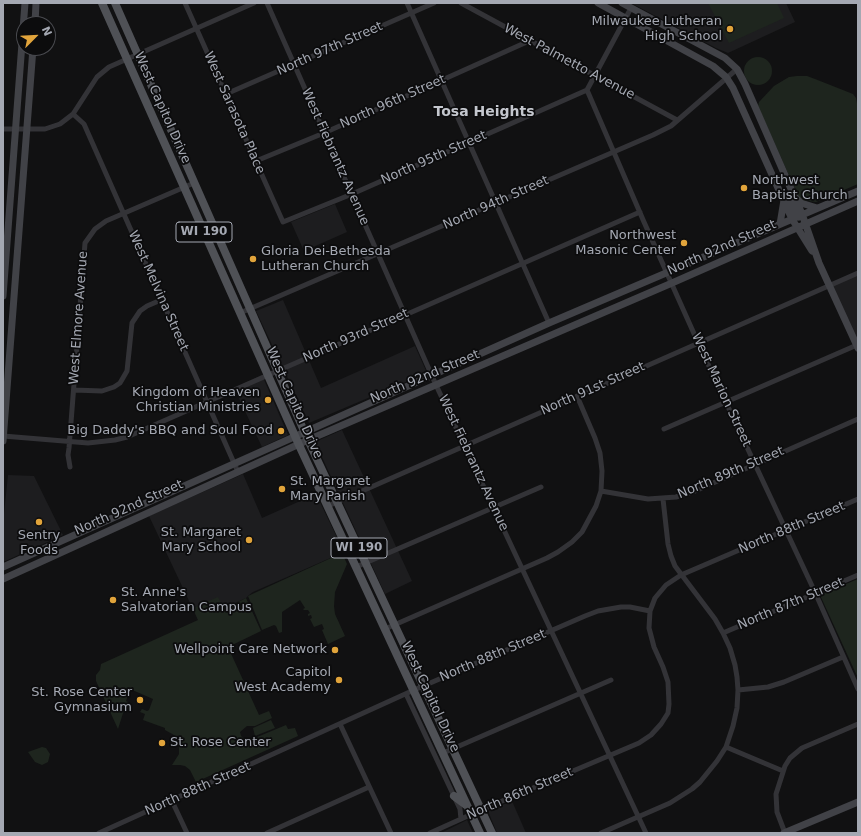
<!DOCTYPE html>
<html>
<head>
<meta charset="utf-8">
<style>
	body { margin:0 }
	#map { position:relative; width:861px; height:836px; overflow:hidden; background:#111112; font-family:"DejaVu Sans",sans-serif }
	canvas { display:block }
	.frame { position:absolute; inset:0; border:4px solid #a4a8b2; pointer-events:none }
	.north { position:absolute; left:16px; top:16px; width:40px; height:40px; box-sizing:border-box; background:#0c0c0d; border:1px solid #494a4f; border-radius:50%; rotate:66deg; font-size:11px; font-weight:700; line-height:16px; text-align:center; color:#a4a8b2 }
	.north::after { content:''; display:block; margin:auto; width:14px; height:18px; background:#e1a43b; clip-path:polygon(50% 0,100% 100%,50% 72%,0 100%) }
</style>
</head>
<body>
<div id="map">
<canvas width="861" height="836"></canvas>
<div class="frame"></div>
<div class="north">N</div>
</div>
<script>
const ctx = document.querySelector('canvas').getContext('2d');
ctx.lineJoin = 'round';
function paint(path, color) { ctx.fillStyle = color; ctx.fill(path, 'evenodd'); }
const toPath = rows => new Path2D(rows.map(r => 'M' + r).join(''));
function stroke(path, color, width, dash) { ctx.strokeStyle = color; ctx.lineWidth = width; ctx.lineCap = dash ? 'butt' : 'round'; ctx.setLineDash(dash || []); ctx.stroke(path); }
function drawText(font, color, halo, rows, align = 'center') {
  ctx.font = font + ' "DejaVu Sans",sans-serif'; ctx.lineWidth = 3.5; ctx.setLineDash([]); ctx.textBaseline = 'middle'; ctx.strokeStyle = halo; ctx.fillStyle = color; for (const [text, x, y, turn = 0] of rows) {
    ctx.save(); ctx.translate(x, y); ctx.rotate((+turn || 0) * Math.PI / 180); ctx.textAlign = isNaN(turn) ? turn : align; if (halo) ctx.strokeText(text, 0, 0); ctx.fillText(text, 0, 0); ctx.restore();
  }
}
paint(toPath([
	[631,3,786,3,795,22,728,53,716,48],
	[335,204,347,232,304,251,291,222],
	[858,273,858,348,829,285],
	[283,300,321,388,415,346,427,373,309,423,256,311],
	[262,375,288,435,262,447,234,388],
	[342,430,412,581,385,594,315,442],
	[243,474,262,518,316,494,344,552,253,592,249,595,246,598,198,620,149,516],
	[8,475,34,476,63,535,3,562,3,523],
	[512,801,526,833,497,833,488,811],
	[467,820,473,833,443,833,443,832]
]), '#1d1d1f');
paint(toPath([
	[708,3,777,3,784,18,729,43],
	'744 71a14 14 0 1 1 28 0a14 14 0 1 1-28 0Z',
	[797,76,807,76,815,79,853,94,856,98,858,109,858,184,816,202,800,200,758,106,759,102,774,86,789,77],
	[342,553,347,564,335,592,334,606,335,614,345,636,328,644,322,630,324,629,322,624,314,627,310,619,312,618,311,615,308,616,308,614,310,613,308,610,304,610,303,609,305,608,300,600,282,612,282,632,279,633,276,626,274,625,262,630,248,596],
	[858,579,858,678,820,595],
	[218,597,224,609,246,598,261,631,228,647,259,715,269,711,272,718,255,726,247,726,240,732,241,736,245,740,250,740,286,725,288,729,295,728,298,736,196,782,190,770,185,766,180,765,172,765,179,754,179,748,178,741,174,735,165,730,165,728,143,720,145,714,140,712,142,709,147,711,149,710,153,699,130,689,126,701,128,702,127,705,125,704,125,707,118,729,96,681,96,675,100,670,101,664,198,620,193,608],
	[271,720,275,728,255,736,253,728],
	[42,747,46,748,50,754,48,762,42,765,35,762,28,752]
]), '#1e251e');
stroke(toPath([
	[185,3,283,222,352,194,587,90,631,8],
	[267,3,436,385,646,833],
	[407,3,549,323],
	[461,3,677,120],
	[587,90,644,222,700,347,814,590,858,689],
	[226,94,434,3],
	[73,114,84,124,238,472],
	[3,129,45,129,60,124,73,114,97,77,109,67,254,3],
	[256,161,324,133,529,41],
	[240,313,653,135,671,126,737,69],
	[74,390,102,391,114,387,120,383,127,371,132,323,140,311,147,306,161,300],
	[664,429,857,345],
	[3,436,88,443,115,440,127,437,640,212],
	[70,467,68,455,69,448,85,243,95,229,106,221,194,183],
	[601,491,648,499,676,497,695,491,858,419],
	[328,506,858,273],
	[356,567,541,487],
	[385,629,547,558,558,552,572,542,582,532,596,506,601,491,602,471,600,453,595,438,577,396],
	[723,633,858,575],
	[738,690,768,687,784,682,843,657],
	[406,694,460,809,461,819],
	[340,724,391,833],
	[726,747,783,771],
	[443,753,611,680],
	[172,801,187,833],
	[99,833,414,690,585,616,598,611,621,607,630,607,650,611],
	[267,833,369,787],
	[430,833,481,810,639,743,651,735,661,724,668,713,669,704,668,682,663,667,654,647,649,628,650,611,655,598,666,585,681,575,858,499],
	[601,833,670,803,692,789,700,782,717,761,726,747,733,726,737,708,738,690,737,677,735,665,730,648,723,633,715,619,675,566,671,556,668,544,663,499],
	[785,833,777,812,776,794,785,766,790,758,802,748,858,724]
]), '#333337', 5);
stroke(toPath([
	[598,3,713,66,726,77,733,88,792,219,812,251],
	[622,3,725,58,737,69,745,84,802,214,819,263,858,348],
	[35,24,36,3],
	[786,195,799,217],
	[796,198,801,203,817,208],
	[780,224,784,200],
	[3,296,25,3],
	[3,441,33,48],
	[3,567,549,323,858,191],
	[3,579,308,440,672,283,858,201],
	[784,833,858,802]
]), '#414247', 7);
stroke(toPath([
	[102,3,299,445,480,833],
	[115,3,308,440,492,833],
	[454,796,466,805]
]), '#4f5156', 8);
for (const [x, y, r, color] of [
	[730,29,4,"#e1a43b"],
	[744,188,4,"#e1a43b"],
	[684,243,4,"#e1a43b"],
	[253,259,4,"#e1a43b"],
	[268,400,4,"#e1a43b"],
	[281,431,4,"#e1a43b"],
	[282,489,4,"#e1a43b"],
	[39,522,4,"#e1a43b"],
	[249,540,4,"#e1a43b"],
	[113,600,4,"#e1a43b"],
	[335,650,4,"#e1a43b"],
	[339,680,4,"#e1a43b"],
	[140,700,4,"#e1a43b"],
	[162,743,4,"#e1a43b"]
]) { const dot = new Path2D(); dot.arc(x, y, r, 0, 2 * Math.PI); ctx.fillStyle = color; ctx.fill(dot); stroke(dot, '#0c0c0d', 1.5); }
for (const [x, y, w] of [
	[204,232,56],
	[359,548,56]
]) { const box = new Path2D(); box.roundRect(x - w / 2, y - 10, w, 20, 3); ctx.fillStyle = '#0c0c0d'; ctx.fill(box); stroke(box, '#a4a8b2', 1); }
drawText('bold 12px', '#a4a8b2', null, [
	["WI 190",204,232],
	["WI 190",359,548]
]);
drawText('13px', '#a4a8b2', '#0c0c0d', [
	["Milwaukee Lutheran",722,22],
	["High School",722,37],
	["Northwest",752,181,"left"],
	["Baptist Church",752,196,"left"],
	["Northwest",676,236],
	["Masonic Center",676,251],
	["Gloria Dei-Bethesda",261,252,"left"],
	["Lutheran Church",261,267,"left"],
	["Kingdom of Heaven",260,393],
	["Christian Ministries",260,408],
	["Big Daddy's BBQ and Soul Food",273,431],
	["St. Margaret",290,482,"left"],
	["Mary Parish",290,497,"left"],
	["St. Margaret",241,533],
	["Mary School",241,548],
	["Sentry",39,536,"center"],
	["Foods",39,551,"center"],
	["St. Anne's",121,593,"left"],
	["Salvatorian Campus",121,608,"left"],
	["Wellpoint Care Network",327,650],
	["Capitol",331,673],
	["West Academy",331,688],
	["St. Rose Center",132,693],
	["Gymnasium",132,708],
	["St. Rose Center",170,743,"left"]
], 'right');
drawText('13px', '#a4a8b2', '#0c0c0d', [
	["North 97th Street",330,49,-24],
	["West Palmetto Avenue",569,62,28],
	["North 96th Street",393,102,-24],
	["West Capitol Drive",162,108,66],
	["West Sarasota Place",234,113,66],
	["West Fiebrantz Avenue",335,157,66],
	["North 95th Street",434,158,-24],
	["North 94th Street",496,203,-24],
	["North 92nd Street",722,248,-24],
	["West Melvina Street",158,291,66],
	["West Elmore Avenue",79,318,-86],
	["North 93rd Street",356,336,-24],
	["North 92nd Street",425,377,-23],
	["North 91st Street",593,389,-24],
	["West Marion Street",721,390,65],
	["West Capitol Drive",294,403,66],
	["West Fiebrantz Avenue",473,463,65],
	["North 89th Street",731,473,-23],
	["North 92nd Street",129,508,-24],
	["North 88th Street",792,528,-23],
	["North 87th Street",791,604,-23],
	["North 88th Street",493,656,-23],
	["West Capitol Drive",430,697,65],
	["North 88th Street",198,789,-24],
	["North 86th Street",520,794,-23]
]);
drawText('bold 14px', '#c4c7ce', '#0c0c0d', [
	["Tosa Heights",484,112]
]);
</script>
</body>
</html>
